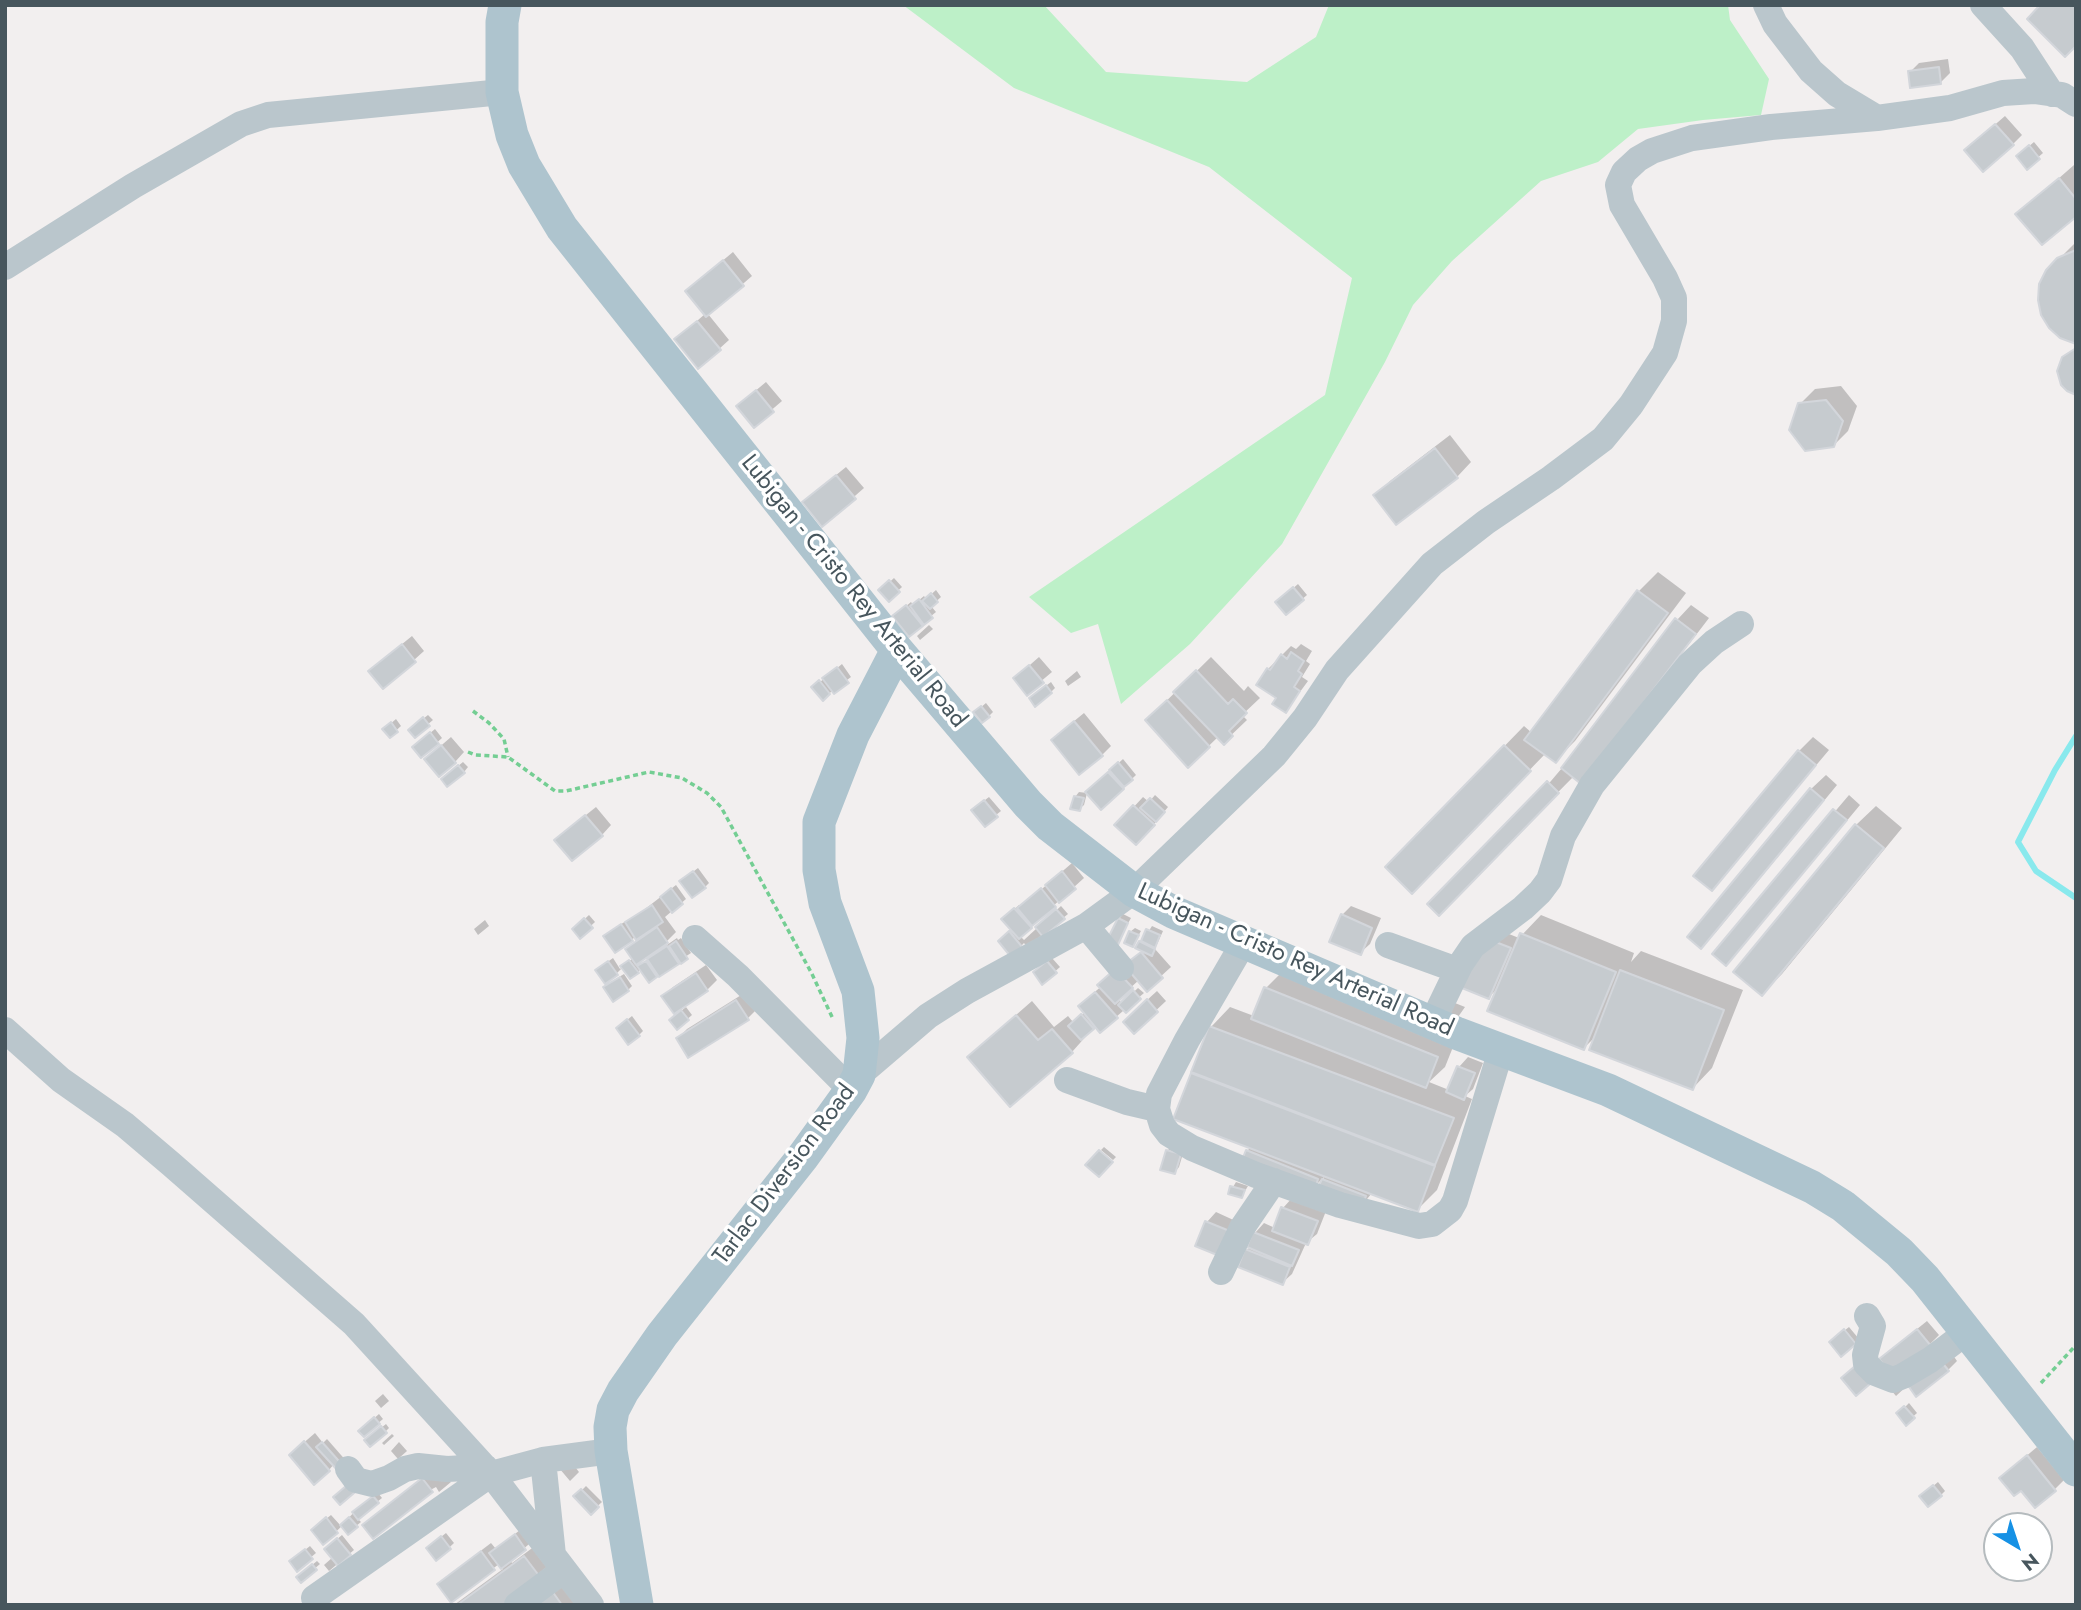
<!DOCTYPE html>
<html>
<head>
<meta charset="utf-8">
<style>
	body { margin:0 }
	#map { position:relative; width:2081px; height:1610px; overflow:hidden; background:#f2efef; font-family:Jost,sans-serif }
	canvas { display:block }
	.frame { position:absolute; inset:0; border:7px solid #47565d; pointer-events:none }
	.north { position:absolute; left:1983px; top:1512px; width:70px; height:70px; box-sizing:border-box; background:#fff; border:2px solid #b5bbbe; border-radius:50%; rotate:141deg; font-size:19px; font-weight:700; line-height:28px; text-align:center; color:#47565d }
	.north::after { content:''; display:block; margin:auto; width:24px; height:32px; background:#1691e5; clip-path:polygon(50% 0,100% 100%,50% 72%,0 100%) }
</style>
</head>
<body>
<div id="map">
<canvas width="2081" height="1610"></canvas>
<div class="frame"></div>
<div class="north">N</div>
</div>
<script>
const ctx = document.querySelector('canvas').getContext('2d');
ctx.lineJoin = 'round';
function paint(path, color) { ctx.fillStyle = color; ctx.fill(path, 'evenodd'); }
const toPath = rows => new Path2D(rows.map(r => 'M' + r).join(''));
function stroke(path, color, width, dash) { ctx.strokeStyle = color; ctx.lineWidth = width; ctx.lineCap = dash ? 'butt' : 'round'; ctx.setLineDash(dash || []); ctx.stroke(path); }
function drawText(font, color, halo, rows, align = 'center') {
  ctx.font = font + ' Jost,sans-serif'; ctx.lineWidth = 7; ctx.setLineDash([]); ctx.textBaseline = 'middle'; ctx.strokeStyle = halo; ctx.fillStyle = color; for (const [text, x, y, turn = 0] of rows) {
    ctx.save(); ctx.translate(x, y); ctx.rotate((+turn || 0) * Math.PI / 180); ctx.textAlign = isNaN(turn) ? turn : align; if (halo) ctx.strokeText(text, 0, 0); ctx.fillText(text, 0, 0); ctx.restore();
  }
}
paint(toPath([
	[903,5,1044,5,1106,72,1247,82,1316,37,1329,5,1728,5,1730,20,1769,79,1761,115,1703,120,1638,129,1598,162,1541,181,1452,261,1413,305,1385,362,1282,544,1190,644,1121,704,1098,624,1071,633,1029,597,1325,395,1352,278,1209,167,1014,88]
]), '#bdf0c8');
paint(toPath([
	[1948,59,1950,73,1940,83,1910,72,1919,63],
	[2005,116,2022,135,2013,144,1976,141],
	[2034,142,2043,153,2027,167,2022,152],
	[2074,165,2076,167,2076,215,2018,214],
	[2076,242,2076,342,2047,271],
	[733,252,752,276,708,314,729,340,719,349,676,339,705,314,697,282],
	[766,382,782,401,754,425,748,397],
	[1841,386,1857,406,1848,431,1833,446,1800,404,1815,389],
	[1450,435,1471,462,1457,477,1376,495,1390,481],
	[846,467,864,488,823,524,814,493],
	[1658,572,1686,593,1575,741,1555,761,1546,753,1431,872,1387,867,1524,726,1532,733,1639,591],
	[894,578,902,587,889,599,881,590],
	[1298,584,1307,595,1287,612,1282,598],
	[936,590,941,597,931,606,936,612,909,634,899,612,911,602,913,605,924,596,926,599],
	[1691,605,1709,618,1595,767,1574,776,1439,913,1562,768,1677,620],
	[929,625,933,629,920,640,917,636],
	[412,636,424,651,384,687,380,662],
	[1301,644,1312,651,1306,661,1310,664,1302,677,1308,681,1286,711,1278,698,1258,684,1268,669,1291,646,1296,649],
	[1039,657,1052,672,1027,693,1015,678],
	[1211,657,1244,691,1248,686,1260,698,1242,715,1247,720,1224,742,1219,736,1189,765,1147,720],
	[842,664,851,677,823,698,814,687],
	[1077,671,1081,677,1068,686,1065,681],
	[1051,682,1055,688,1051,692,1035,694],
	[986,703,993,712,989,716,980,708],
	[1084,713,1111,746,1102,755,1062,731],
	[428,715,433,720,415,735,414,726],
	[396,719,401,726,390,736,389,725],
	[435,729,442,738,422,756,418,743],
	[451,737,464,752,455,762,436,750],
	[1813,737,1829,750,1712,889,1799,751],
	[1123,759,1136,775,1101,808,1097,783],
	[463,762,468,767,464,772,447,775],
	[1826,775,1837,785,1716,932,1701,947,1811,789],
	[1079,792,1087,793,1084,805,1079,809,1075,797],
	[1155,795,1168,807,1146,834,1117,825,1143,797,1149,802],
	[1849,795,1860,805,1740,949,1714,954],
	[989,797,1001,811,996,815,977,806],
	[1876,806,1902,828,1782,974,1762,994,1856,825],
	[596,807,611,825,602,835,566,831],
	[1072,863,1084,878,1020,936,1024,940,1061,906,1068,914,1027,947,1024,943,1012,955,1000,941,1013,930,1007,915,1019,905,1021,907],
	[698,868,709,883,705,887,686,877],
	[676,885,686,899,665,917,676,932,662,946,664,947,677,938,678,940,681,938,691,953,656,976,641,968,638,972,623,967,617,973,602,966,613,958,620,969,633,958,627,949,640,937,638,935,616,951,609,932,626,921,627,923],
	[663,946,640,966,637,962],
	[1351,906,1381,918,1370,944,1360,953,1342,915],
	[1123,914,1131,918,1116,945,1119,919],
	[589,915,595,922,580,936,574,929],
	[1541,915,1634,953,1631,962,1641,951,1743,990,1712,1068,1693,1088,1597,1035,1584,1048,1499,987,1489,997,1499,930,1519,938],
	[485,920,489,926,478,935,474,929],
	[1152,926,1163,931,1155,949,1171,967,1147,989,1139,980,1118,999,1122,1003,1138,988,1144,993,1116,1017,1096,1025,1072,1052,984,1043,1032,1001,1054,1027,1068,1016,1073,1022,1085,1012,1089,997,1143,950,1138,948],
	[1135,928,1141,931,1133,945,1130,932],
	[1052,958,1060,967,1043,982,1039,969],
	[706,965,717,980,707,990,674,1012,664,996,673,987],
	[1285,969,1457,1037,1445,1067,1429,1082,1449,1090,1459,1067,1468,1057,1483,1063,1473,1089,1465,1096,1472,1099,1437,1190,1417,1210,1372,1193,1362,1205,1320,1189,1324,1177,1314,1187,1247,1151,1251,1147,1175,1118,1211,1027,1230,1007,1254,1016,1266,988],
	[624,974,632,986,628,990,609,983],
	[1157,991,1166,1001,1134,1031,1134,1012],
	[746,992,757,1009,748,1018,689,1055,678,1038,687,1029],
	[1450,1001,1465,1007,1458,1017,1443,1012],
	[686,1007,692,1015,677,1028,675,1016],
	[632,1016,643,1031,639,1035,622,1024],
	[1172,1146,1184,1150,1179,1167,1175,1172,1168,1150],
	[1104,1147,1116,1157,1113,1160,1101,1150],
	[1236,1182,1248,1186,1242,1196,1230,1192],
	[1292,1198,1326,1211,1317,1234,1306,1243,1292,1274,1282,1283,1247,1250,1250,1247,1255,1233,1264,1223,1275,1228,1283,1208],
	[1216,1212,1240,1223,1231,1245,1207,1222],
	[1927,1321,1939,1335,1929,1345,1891,1350],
	[1849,1327,1859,1339,1855,1343,1835,1338],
	[1950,1351,1957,1361,1948,1370,1909,1384,1896,1396,1891,1390],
	[383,1394,389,1401,381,1408,375,1401],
	[1909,1403,1917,1413,1906,1423,1898,1414],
	[379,1414,383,1419,364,1435,364,1427],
	[386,1424,389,1428,385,1432,371,1436],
	[315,1433,323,1443,327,1439,348,1463,334,1464,329,1470,300,1446],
	[392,1434,394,1436,384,1445,382,1443],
	[399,1442,407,1451,398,1459,391,1451],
	[2037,1447,2064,1480,2054,1490,2011,1469],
	[569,1459,579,1472,570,1481,559,1468],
	[432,1470,451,1482,439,1492,436,1487,364,1525],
	[1938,1482,1945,1491,1941,1495,1926,1492],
	[586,1486,602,1502,591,1512,576,1496],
	[378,1493,382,1498,357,1518,361,1522,356,1526,343,1525,324,1543,317,1526,331,1515,341,1526,358,1508],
	[525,1526,534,1540,510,1560,512,1563,539,1543,553,1562,500,1605,454,1605,503,1569,499,1564,451,1600,449,1575,491,1543,496,1549],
	[446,1533,454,1543,437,1559,432,1544],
	[342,1535,354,1550,329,1571,324,1565,333,1557,330,1545],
	[310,1546,316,1553,297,1569,296,1557],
	[317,1561,320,1564,301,1580,302,1573],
	[568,1578,579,1605,531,1605]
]), '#0003');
stroke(toPath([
	[2076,736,2055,770,2018,842,2036,871,2076,898]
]), '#89e9ed', 6);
const building = toPath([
	[2040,5,2076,5,2076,46,2065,57,2027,19,2040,5],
	[1939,67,1941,84,1910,88,1908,71,1939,67],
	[1995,124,2014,145,1983,172,1964,150,1995,124],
	[2029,145,2040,159,2027,170,2016,156,2029,145],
	[2059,178,2076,199,2076,217,2042,245,2015,214,2059,178],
	[2076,250,2076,344,2060,338,2049,328,2041,315,2038,300,2039,284,2046,270,2057,258,2076,250],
	[723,260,744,286,706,317,685,291,723,260],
	[697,321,721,350,698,369,674,339,697,321],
	[2076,348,2076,395,2067,391,2061,385,2057,371,2062,357,2076,348],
	[756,390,774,412,754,428,736,406,756,390],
	[1826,400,1843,421,1834,447,1805,451,1789,430,1798,403,1826,400],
	[1435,448,1458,478,1396,525,1373,495,1435,448],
	[836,475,856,499,822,527,802,502,836,475],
	[889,580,900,592,889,602,878,590,889,580],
	[1293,587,1304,600,1286,615,1275,602,1293,587],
	[1637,590,1668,613,1556,763,1524,740,1637,590],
	[931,593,938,602,930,609,922,601,931,593],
	[919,599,933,618,924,625,910,606,919,599],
	[906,605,923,626,909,637,892,616,906,605],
	[1675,618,1696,634,1581,784,1561,768,1675,618],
	[402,644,416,662,383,689,368,671,402,644],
	[1291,652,1304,661,1298,671,1302,674,1294,687,1300,691,1286,713,1272,704,1276,698,1256,685,1267,668,1270,670,1281,654,1287,659,1291,652],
	[1029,665,1044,683,1027,696,1013,678,1029,665],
	[837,667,849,683,834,694,822,678,837,667],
	[1196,670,1228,704,1233,699,1247,713,1229,731,1233,736,1224,745,1173,692,1196,670],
	[819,680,830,694,823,701,811,687,819,680],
	[1046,685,1052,693,1035,707,1029,698,1046,685],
	[1167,700,1210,747,1188,768,1145,720,1167,700],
	[981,706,990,717,982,723,973,712,981,706],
	[423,717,430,726,415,738,408,730,423,717],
	[1074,721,1103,756,1079,775,1051,740,1074,721],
	[391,722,398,732,390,738,382,729,391,722],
	[430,732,439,744,421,758,412,747,430,732],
	[441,745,456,763,439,777,424,759,441,745],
	[1504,745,1531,771,1412,894,1385,867,1504,745],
	[1798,750,1816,765,1712,891,1693,876,1798,750],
	[1118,762,1133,780,1124,787,1109,770,1118,762],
	[458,765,465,773,447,787,441,779,458,765],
	[1108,772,1124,789,1101,810,1085,792,1108,772],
	[1547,781,1559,793,1439,916,1427,904,1547,781],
	[1810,788,1824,800,1701,949,1687,937,1810,788],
	[1074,796,1084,798,1080,811,1070,809,1074,796],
	[1150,798,1165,812,1156,822,1140,808,1150,798],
	[984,800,998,817,985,827,971,810,984,800],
	[1133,805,1155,825,1136,845,1114,825,1133,805],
	[1833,809,1847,820,1726,966,1712,954,1833,809],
	[585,815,603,836,572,861,554,840,585,815],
	[1855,824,1884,848,1762,996,1733,972,1855,824],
	[693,871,706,888,692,898,679,881,693,871],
	[1062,871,1076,889,1059,903,1045,885,1062,871],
	[671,888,683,904,672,913,660,897,671,888],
	[1041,888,1056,907,1032,926,1017,908,1041,888],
	[652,905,663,922,636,940,625,922,652,905],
	[1014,908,1032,928,1019,939,1001,919,1014,908],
	[1056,909,1065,919,1043,937,1035,927,1056,909],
	[1341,914,1372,928,1361,955,1329,942,1341,914],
	[584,918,593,928,580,939,572,929,584,918],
	[1118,918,1128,923,1117,947,1106,942,1118,918],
	[621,924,633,941,615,953,603,936,621,924],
	[657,927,668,943,636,965,625,949,657,927],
	[1146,929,1160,935,1155,948,1141,941,1146,929],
	[1009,931,1023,948,1011,957,998,941,1009,931],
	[1129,931,1139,935,1133,947,1124,943,1129,931],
	[1520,933,1616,972,1584,1050,1487,1011,1520,933],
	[1488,939,1511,948,1489,999,1457,986,1488,939],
	[676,941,688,959,681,964,669,946,676,941],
	[1139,941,1155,949,1152,956,1135,948,1139,941],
	[667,946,679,964,659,977,647,959,667,946],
	[1141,952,1163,978,1147,992,1124,965,1141,952],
	[629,960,639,973,630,979,620,966,629,960],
	[608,961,618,975,605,984,595,970,608,961],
	[646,961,657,977,649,983,637,966,646,961],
	[1047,961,1057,973,1042,985,1033,972,1047,961],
	[1115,969,1133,988,1115,1004,1097,985,1115,969],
	[1620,970,1724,1010,1693,1090,1589,1050,1620,970],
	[696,973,708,991,674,1014,661,996,696,973],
	[620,977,629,991,613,1002,603,987,620,977],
	[1264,987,1438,1057,1426,1088,1251,1019,1264,987],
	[1133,990,1141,999,1126,1013,1118,1005,1133,990],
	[1095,992,1118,1018,1100,1033,1078,1006,1095,992],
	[1147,999,1158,1012,1134,1034,1123,1022,1147,999],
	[736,1000,749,1020,688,1058,676,1038,736,1000],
	[681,1010,689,1020,677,1030,669,1020,681,1010],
	[1081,1014,1094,1029,1081,1040,1068,1026,1081,1014],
	[1016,1015,1038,1040,1052,1029,1073,1053,1010,1107,967,1057,1016,1015],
	[627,1019,640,1036,628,1045,616,1028,627,1019],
	[1209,1026,1454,1118,1435,1165,1191,1072,1209,1026],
	[1457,1066,1475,1073,1464,1100,1446,1092,1457,1066],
	[1191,1073,1435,1166,1418,1212,1173,1119,1191,1073],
	[1099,1150,1113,1162,1099,1177,1085,1165,1099,1150],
	[1166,1150,1181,1154,1175,1174,1160,1170,1166,1150],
	[1246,1150,1318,1179,1315,1189,1242,1160,1246,1150],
	[1322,1179,1366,1196,1362,1207,1317,1190,1322,1179],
	[1230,1186,1245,1190,1242,1198,1228,1194,1230,1186],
	[1281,1207,1318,1221,1308,1245,1272,1231,1281,1207],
	[1205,1221,1232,1232,1222,1257,1195,1246,1205,1221],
	[1253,1232,1299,1250,1292,1266,1247,1247,1253,1232],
	[1245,1249,1290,1267,1283,1285,1238,1267,1245,1249],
	[1844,1329,1856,1344,1841,1357,1829,1342,1844,1329],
	[1917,1329,1931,1346,1893,1376,1879,1359,1917,1329],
	[1939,1359,1949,1371,1916,1397,1907,1384,1939,1359],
	[1855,1366,1870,1384,1856,1396,1841,1378,1855,1366],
	[1904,1406,1915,1418,1906,1426,1896,1413,1904,1406],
	[374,1417,380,1424,364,1437,358,1431,374,1417],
	[381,1426,387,1433,370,1447,364,1440,381,1426],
	[304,1441,330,1471,314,1485,289,1455,304,1441],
	[322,1442,345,1468,340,1473,316,1447,322,1442],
	[2027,1455,2056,1491,2035,1508,2021,1491,2014,1496,1999,1478,2027,1455],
	[422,1478,433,1492,373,1539,362,1525,422,1478],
	[353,1480,360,1488,340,1505,333,1497,353,1480],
	[1933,1485,1942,1496,1928,1507,1919,1496,1933,1485],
	[581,1489,599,1507,591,1515,573,1496,581,1489],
	[373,1496,379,1503,358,1520,352,1512,373,1496],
	[326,1517,338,1533,323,1545,311,1530,326,1517],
	[349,1517,358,1527,348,1535,340,1525,349,1517],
	[515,1534,526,1550,501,1569,489,1553,515,1534],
	[441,1536,451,1549,436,1561,426,1548,441,1536],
	[337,1538,351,1555,338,1566,324,1549,337,1538],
	[305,1549,313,1559,297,1572,289,1561,305,1549],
	[481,1551,495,1570,451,1603,437,1584,481,1551],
	[524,1556,540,1577,503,1605,457,1605,524,1556],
	[312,1564,317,1570,301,1583,296,1577,312,1564],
	[552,1591,562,1605,534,1605,552,1591]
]);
paint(building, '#c6cbcf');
stroke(building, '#d3d6db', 2);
stroke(toPath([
	[473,711,489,723,504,739,508,757],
	[468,752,475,755,508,757,555,791,566,791,649,772,682,778,707,793,721,807,812,974,833,1019],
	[2041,1383,2076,1345]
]), '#74ce93', 3.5, [5, 3.5]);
stroke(toPath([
	[1766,5,1775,24,1811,71,1837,94,1877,118],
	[1983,5,2022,48,2052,94],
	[5,267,133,186,241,124,268,115,502,92],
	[1086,926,1121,968],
	[695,938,738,976,851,1090],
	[1244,942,1187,1040,1159,1094,1157,1109,1162,1125,1169,1134,1192,1148,1256,1175,1340,1205,1419,1226,1432,1224,1450,1210,1455,1201,1501,1050],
	[1388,945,1457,970],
	[1432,1023,1460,965,1473,946,1523,908,1540,892,1549,880,1563,836,1592,785,1690,664,1714,642,1741,624],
	[5,1030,61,1080,125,1125,171,1164,354,1324,491,1474,591,1605],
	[859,1075,928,1016,967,991,1086,926,1134,891,1274,756,1305,718,1337,670,1432,564,1486,522,1551,478,1603,439,1631,405,1665,353,1674,321,1674,298,1665,278,1622,205,1618,185,1624,172,1638,159,1652,151,1692,138,1771,127,1877,118,1950,108,2003,93,2034,91,2062,95,2076,104],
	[1067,1080,1127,1102,1157,1109],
	[1221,1272,1242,1228,1274,1181],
	[1867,1316,1873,1326,1865,1355,1866,1364,1875,1373,1893,1380,1903,1376,1930,1360,1967,1332],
	[543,1460,553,1555],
	[348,1469,356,1480,372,1484,389,1478,405,1469,418,1466,447,1469,485,1467],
	[314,1598,491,1474,543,1460,611,1451],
	[517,1605,564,1570]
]), '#bac6cc', 26);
stroke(toPath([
	[505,5,502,22,502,92,512,135,524,165,562,228,897,650,1028,804,1050,826,1134,891,1173,912,1456,1033,1608,1090,1812,1187,1843,1206,1899,1252,1925,1279,2076,1470],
	[637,1605,611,1451,610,1427,613,1410,623,1391,662,1335,802,1158,851,1090,859,1075,863,1038,858,991,825,903,819,870,819,822,853,735,897,650]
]), '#aec4ce', 33);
drawText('24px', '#47565d', '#fff', [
	["Lubigan - Cristo Rey Arterial Road",853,592,51],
	["Lubigan - Cristo Rey Arterial Road",1295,961,24],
	["Tarlac Diversion Road",785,1175,-53]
]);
</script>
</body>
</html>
